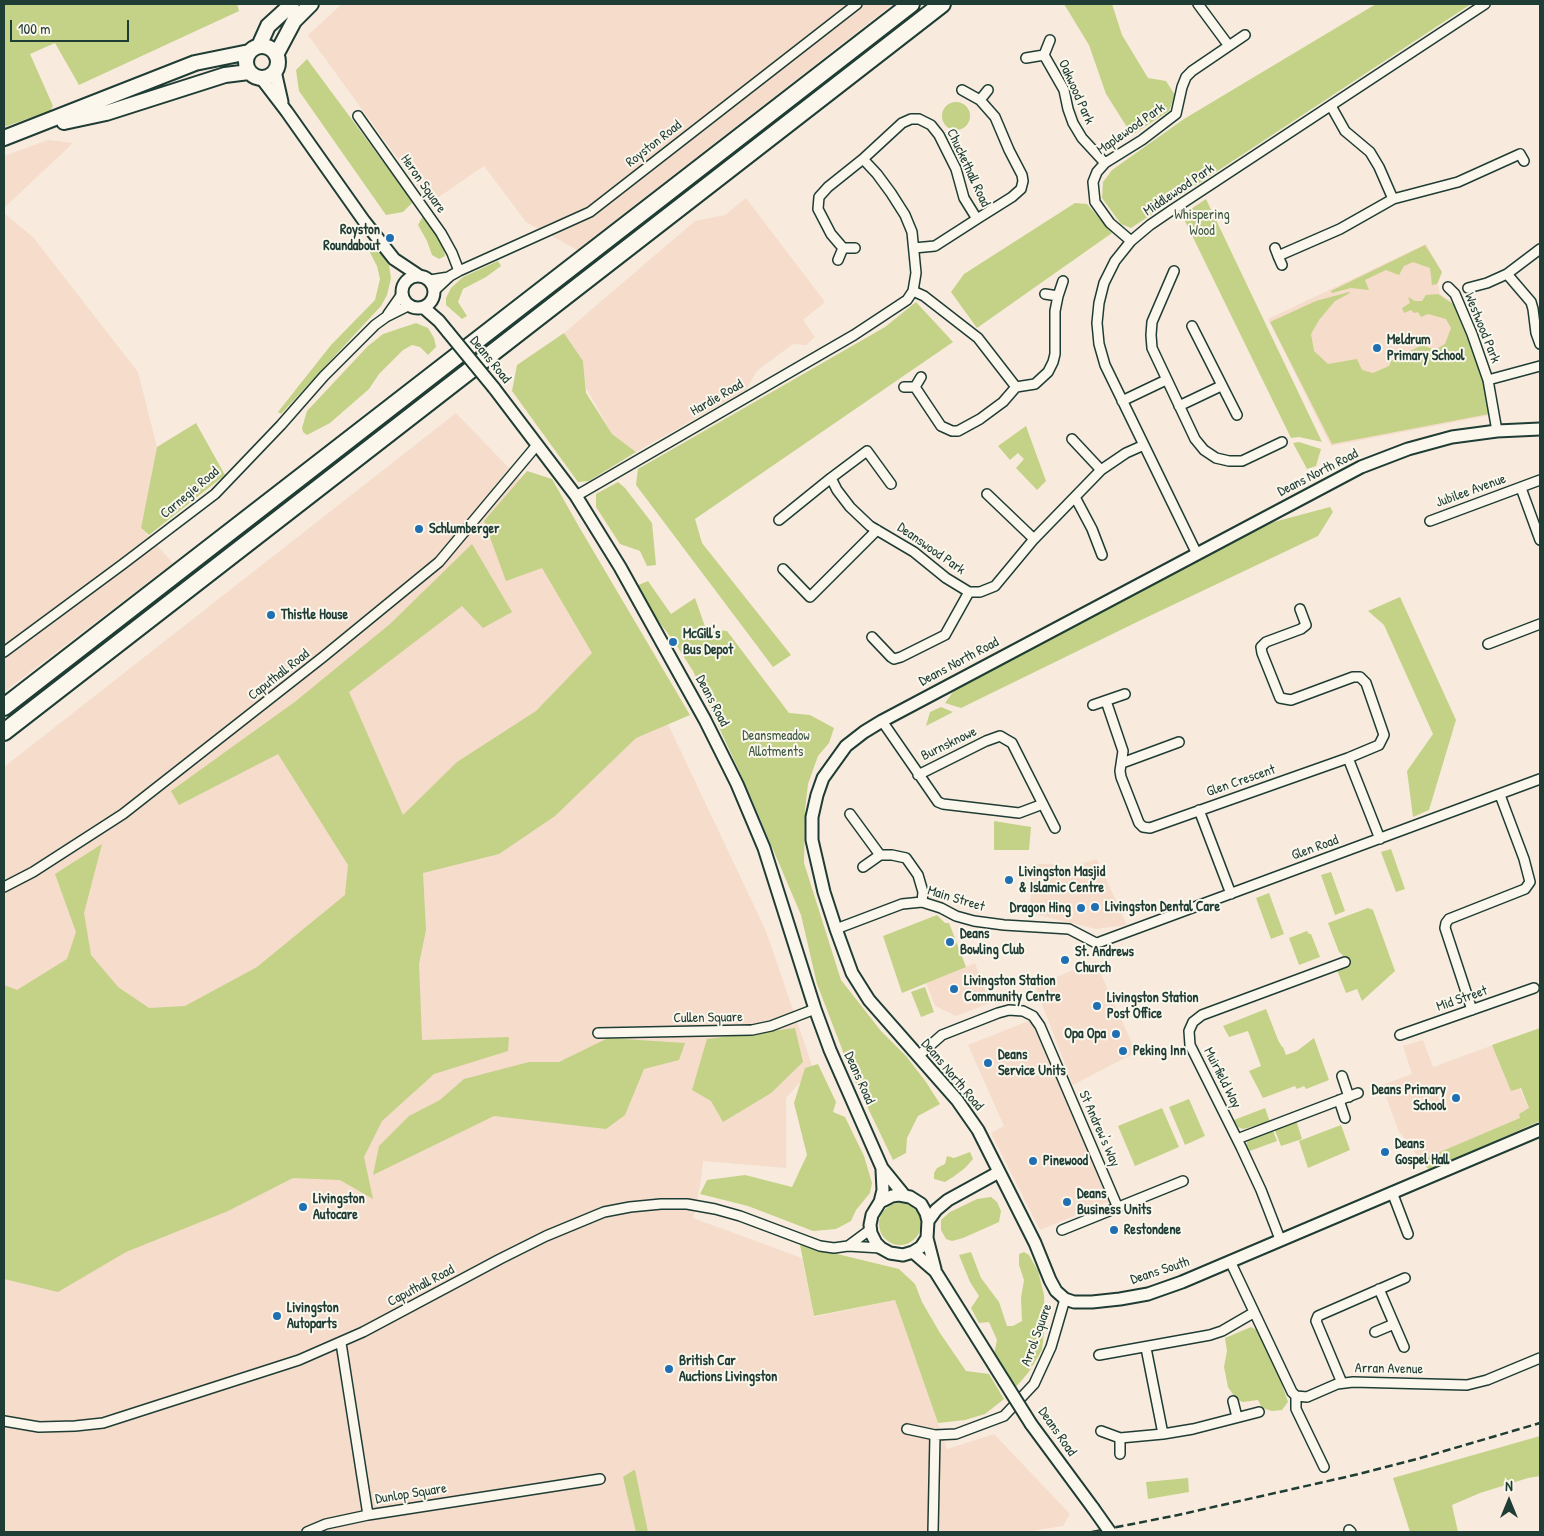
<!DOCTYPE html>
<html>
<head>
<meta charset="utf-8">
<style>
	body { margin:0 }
	#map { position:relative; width:1544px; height:1536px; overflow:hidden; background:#f8ebdd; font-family:"Patrick Hand",sans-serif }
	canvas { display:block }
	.frame { position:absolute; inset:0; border:5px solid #1f3d34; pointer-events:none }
	.north { position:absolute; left:1484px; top:1476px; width:50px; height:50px; -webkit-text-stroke:4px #fbf7ec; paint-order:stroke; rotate:0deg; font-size:14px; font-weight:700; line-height:20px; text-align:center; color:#1f3d34 }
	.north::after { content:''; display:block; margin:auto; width:18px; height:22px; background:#1f3d34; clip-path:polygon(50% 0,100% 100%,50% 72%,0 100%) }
	.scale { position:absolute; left:10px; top:20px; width:119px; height:22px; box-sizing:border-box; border:2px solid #1f3d34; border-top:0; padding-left:6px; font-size:15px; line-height:18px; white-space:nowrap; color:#1f3d34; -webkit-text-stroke:4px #fbf7ec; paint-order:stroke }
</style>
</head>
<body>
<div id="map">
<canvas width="1544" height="1536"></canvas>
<div class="frame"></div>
<div class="north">N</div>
<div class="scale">100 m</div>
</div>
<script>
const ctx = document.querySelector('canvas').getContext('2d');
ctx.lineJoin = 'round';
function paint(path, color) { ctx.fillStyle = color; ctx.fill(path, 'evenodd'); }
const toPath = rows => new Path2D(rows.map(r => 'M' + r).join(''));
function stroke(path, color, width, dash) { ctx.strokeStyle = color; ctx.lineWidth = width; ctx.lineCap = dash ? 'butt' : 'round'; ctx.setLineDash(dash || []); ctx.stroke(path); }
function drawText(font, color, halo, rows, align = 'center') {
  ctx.font = font + ' "Patrick Hand",sans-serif'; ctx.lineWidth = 4; ctx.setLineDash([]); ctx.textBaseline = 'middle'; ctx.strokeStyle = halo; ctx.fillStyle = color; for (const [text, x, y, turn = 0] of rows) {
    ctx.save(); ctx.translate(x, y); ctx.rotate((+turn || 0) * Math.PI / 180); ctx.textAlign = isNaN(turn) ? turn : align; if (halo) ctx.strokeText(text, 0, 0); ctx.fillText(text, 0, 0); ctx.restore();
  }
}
paint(toPath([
	[342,4,893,4,577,250,526,222,484,166,430,203,308,35],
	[48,140,73,143,4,208,4,156],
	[746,198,825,302,803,320,815,337,806,345,793,344,757,371,746,390,636,452,612,434,586,388,583,361,564,333,695,221,725,215],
	[4,213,33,237,138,372,157,447,141,528,173,563,4,692],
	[1426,244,1442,272,1438,284,1440,294,1454,303,1484,377,1491,415,1331,446,1268,319],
	[456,413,583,545,766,931,813,1068,786,1098,786,1168,703,1161,701,1181,693,1218,802,1258,814,1317,895,1300,947,1449,994,1434,1070,1514,1063,1526,1025,1532,4,1532,4,767],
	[1097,859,1127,925,1096,929,1030,913,1032,864,1058,864,1059,871],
	[1095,961,1136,1052,1073,1085,1035,986],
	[975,963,990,1003,956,1016,935,1006,926,983],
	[1031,1020,1110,1201,1040,1230,991,1133,1004,1126,968,1045],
	[1423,1040,1433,1067,1499,1043,1530,1111,1521,1116,1523,1130,1473,1154,1429,1171,1398,1130,1382,1085,1412,1074,1403,1046]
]), '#f5dccb');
paint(toPath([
	[4,4,237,4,239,11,79,85,55,43,30,54,53,106,50,111,4,127],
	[1064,4,1112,4,1122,35,1148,78,1166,81,1175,95,1169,111,1132,135,1106,94,1089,45],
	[1376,4,1471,4,1131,228,1121,224,1102,198,1103,182,1112,170,1184,119],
	[307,59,413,202,403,212,386,215,299,91,296,70],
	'942 116a14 14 0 1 1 28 0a14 14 0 1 1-28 0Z',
	[1206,199,1322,442,1299,437,1291,438,1182,215],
	[1075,203,1087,204,1112,233,977,328,951,292,964,274],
	[423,216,443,244,445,256,439,259,432,255,427,241,418,225],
	[369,242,381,252,389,265,391,278,387,295,381,306,281,414,278,412,331,345,375,300,380,279,377,266,366,245],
	[1425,245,1442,272,1437,284,1432,285,1430,268,1413,262,1404,266,1399,275,1386,270,1365,280,1369,290,1351,288,1332,293,1331,291],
	[498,261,501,266,486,277,463,289,458,302,467,316,462,319,446,305,446,298,451,288,463,277],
	[1349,292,1350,293,1335,301,1319,320,1311,334,1314,351,1328,364,1357,359,1362,370,1373,373,1389,366,1391,361,1422,345,1435,350,1445,344,1451,328,1446,319,1428,314,1421,317,1418,312,1414,313,1411,310,1404,313,1402,308,1410,303,1408,297,1415,301,1422,301,1426,295,1438,294,1453,304,1483,377,1489,414,1332,444,1270,322,1316,301],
	[916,302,953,342,695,519,702,543,791,655,773,667,636,485,638,469,885,327],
	[416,323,428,328,434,338,436,347,428,355,420,347,412,345,403,350,379,374,369,389,330,423,307,435,303,432,302,428,307,411,368,346,383,334],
	[564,333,583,361,586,393,612,434,636,452,589,481,578,482,512,391,517,365],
	[196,423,225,475,149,535,141,528,157,447],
	[1026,426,1046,481,1037,490,1016,468,1024,459,1018,453,1010,460,998,446],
	[1299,442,1321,449,1316,466,1307,469,1293,443],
	[527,471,552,479,578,525,690,715,636,738,555,816,499,854,423,873,426,930,419,964,422,1040,509,1037,508,1051,434,1074,382,1121,364,1157,373,1199,340,1180,293,1178,228,1211,126,1252,58,1292,4,1279,4,985,17,990,67,959,76,932,55,874,102,844,84,913,91,955,118,987,149,1008,185,1006,257,967,345,895,348,865,278,754,179,805,171,791,296,701,390,624,472,544,512,612,483,628,462,606,349,692,403,815,457,762,536,711,592,653,542,568,506,581,484,521],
	[618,482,625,488,652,523,656,565,647,566,640,551,620,544,596,507,596,494],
	[1330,507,1333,512,1318,536,1139,621,961,708,945,703,955,689,1270,523],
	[648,581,671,614,695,598,708,635,716,630,727,631,789,713,810,715,834,728,829,743,818,756,808,784,805,810,804,863,841,980,881,1031,906,1056,926,1082,940,1104,918,1116,907,1138,906,1153,893,1160,852,1075,817,984,801,915,746,786,693,671,675,643,653,614,636,586],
	[1400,597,1456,720,1429,810,1413,817,1407,771,1433,734,1384,625,1368,611],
	[941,707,953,712,926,726,930,712],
	[994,821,1031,827,1029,850,994,850],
	[1391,849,1405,889,1396,892,1381,852],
	[1331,872,1345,911,1335,915,1321,875],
	[1269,893,1284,934,1271,939,1256,898],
	[1368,908,1373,910,1395,971,1362,1001,1357,989,1346,993,1337,970,1348,965,1347,959,1339,952,1328,923],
	[937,915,945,923,949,923,951,928,966,967,902,993,883,936],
	[1307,931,1309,934,1311,934,1320,957,1299,965,1289,938],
	[925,987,934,1012,921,1017,911,992],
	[1266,1009,1278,1040,1282,1047,1283,1047,1286,1055,1297,1051,1314,1038,1329,1080,1306,1089,1304,1086,1297,1089,1295,1086,1263,1098,1249,1071,1261,1066,1248,1031,1229,1037,1223,1026],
	[795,1028,803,1062,771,1093,723,1122,711,1101,692,1090,707,1039],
	[1540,1028,1540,1121,1429,1170,1423,1162,1426,1158,1520,1118,1519,1114,1529,1108,1521,1088,1511,1091,1492,1045],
	[608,1038,685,1043,679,1060,644,1069,625,1115,606,1129,494,1116,373,1175,379,1146,409,1116,440,1100,464,1079,529,1062,559,1062],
	[818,1064,836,1102,833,1112,845,1117,864,1156,872,1183,870,1193,856,1210,851,1221,836,1229,813,1231,748,1206,700,1194,707,1180,745,1175,792,1187,807,1155,794,1103,805,1068],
	[1189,1099,1205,1136,1185,1145,1169,1107],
	[1162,1108,1179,1147,1135,1166,1118,1126],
	[1265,1108,1270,1122,1243,1129,1238,1127,1234,1120],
	[1296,1120,1302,1139,1281,1146,1274,1128],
	[1341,1125,1350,1150,1308,1168,1299,1141],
	[1272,1128,1277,1141,1247,1152,1246,1146,1248,1139],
	[970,1152,973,1159,965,1168,953,1177,945,1182,934,1179,934,1173,937,1168,945,1164,947,1156,954,1158],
	[991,1197,997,1202,1001,1211,999,1222,963,1238,952,1241,946,1239,941,1230,941,1220,950,1212,977,1199],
	'879 1224a21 21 0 1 1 42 0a21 21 0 1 1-42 0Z',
	[800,1245,899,1269,915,1284,922,1302,940,1333,966,1371,989,1374,1004,1399,985,1414,965,1420,938,1423,895,1300,814,1316],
	[971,1252,981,1278,999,1302,1007,1326,1013,1326,1022,1321,1021,1298,1024,1280,1019,1265,1019,1254,1024,1252,1029,1255,1038,1271,1044,1295,1045,1323,1042,1350,1028,1373,1015,1388,994,1354,997,1340,989,1322,979,1323,971,1308,979,1296,970,1282,959,1255],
	[1251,1327,1257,1330,1281,1382,1288,1402,1282,1410,1272,1411,1262,1408,1258,1400,1243,1402,1236,1399,1228,1387,1224,1367,1227,1351,1225,1338],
	[1540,1436,1540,1476,1528,1478,1480,1493,1452,1505,1458,1532,1410,1532,1393,1478],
	[634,1470,635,1470,648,1532,636,1532,623,1477],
	[1188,1478,1189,1492,1148,1499,1146,1482]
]), '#c3d286');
const minor = toPath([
	[1198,4,1229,46],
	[1044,55,1050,40],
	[1026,58,1044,55,1064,90,1068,109,1073,123,1082,138,1105,163],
	[980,100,988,90],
	[1331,106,1345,131,1370,152,1379,167,1393,199],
	[358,116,441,233,452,253,459,271],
	[863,159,902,123,911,119,919,119,931,125,939,135,956,169,964,198,977,219,1012,197,1021,189,1023,181,1022,175,1009,150,995,117,980,100,962,90],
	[1131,241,1110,223,1095,202,1093,182,1097,172,1105,163,1142,140,1176,114,1182,87,1186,77,1192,71,1245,35],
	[914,248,935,246,977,219],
	[1275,248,1278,256,1340,229,1393,199,1458,182,1520,154,1524,161],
	[1540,249,1507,274,1531,302,1533,309,1536,333,1540,344],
	[1278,256,1282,265],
	[838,260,843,248],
	[1174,271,1152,322,1151,335,1152,348,1195,439,1204,450,1216,458,1229,461,1242,461,1282,442],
	[430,280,449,277],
	[1448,287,1455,294,1472,334,1488,380,1497,431],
	[1468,288,1487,283,1507,274],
	[434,291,450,276,459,271,590,212,857,4],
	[913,291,924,296,978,338,1016,387,1035,384,1048,372,1053,362,1055,354,1055,311,1058,296,1063,281],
	[1045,294,1058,296],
	[388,314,402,294],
	[1192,326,1237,415],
	[1488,380,1540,366],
	[904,387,915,387,941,426,952,431,958,431,980,419,1003,402,1016,387],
	[915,387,921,377],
	[1122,401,1166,380],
	[1179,406,1221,386],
	[1072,439,1101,470],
	[831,478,837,490,850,507,870,526,914,552,946,578,969,592,980,592,995,586,1034,539,1101,470,1126,453,1144,445],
	[1521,488,1540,540],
	[987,494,1034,539],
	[576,496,854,335,907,300,913,291,916,273,912,232,905,215,891,193,877,174,863,159,828,187,819,197,818,209,831,234,843,248,855,248],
	[1075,497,1092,529,1102,555],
	[779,520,831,478,867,451,891,484],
	[1430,521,1540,480],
	[1197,554,1105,365,1099,344,1097,323,1099,303,1104,283,1115,261,1131,241,1150,225,1172,210,1485,4],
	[783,569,810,597,877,530],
	[872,637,891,657,894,659,901,657,945,635,969,592],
	[1488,644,1540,624],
	[4,652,123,564,215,494,281,425,324,376,375,325,386,317,410,305],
	[1106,701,1123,751,1120,771,1121,777,1139,823,1143,827,1150,828,1348,758,1379,745,1384,735,1366,683,1360,677,1353,677,1291,700,1280,698,1262,653,1261,647,1266,642,1301,629,1306,625,1300,609],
	[1093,705,1125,694],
	[882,721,938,802,943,804,1019,813,1043,804],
	[1348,758,1380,839],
	[1122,763,1179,742],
	[918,775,986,741,1000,736,1012,743,1055,828],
	[1199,810,1231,894],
	[850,814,880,855,892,855,906,858,918,875,923,892,922,902],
	[863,867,880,855],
	[4,887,33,872,123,814,323,657,439,562,537,445],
	[836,929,902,904,922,902,941,908,956,916,974,921,1004,925,1069,929,1096,943,1100,942,1540,779],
	[1472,1010,1445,928,1446,923,1449,919,1525,889,1530,882,1524,859,1500,795],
	[598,1033,752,1030,771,1026,815,1009],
	[1400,1035,1534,988],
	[918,1056,942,1035,998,1013,1009,1010,1023,1011,1033,1016,1040,1026,1118,1208],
	[1342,1076,1349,1097],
	[1339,1100,1345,1118],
	[1237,1139,1358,1093],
	[1392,1192,1408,1234],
	[1062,1230,1183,1181],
	[1280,1239,1261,1190,1241,1147,1190,1045,1189,1031,1193,1022,1202,1015,1345,962],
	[848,1246,871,1229],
	[1230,1261,1292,1392,1296,1396,1307,1397,1337,1384,1353,1382,1467,1385,1487,1380,1540,1358],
	[1379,1289,1404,1347],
	[1375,1332,1394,1324],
	[341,1343,368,1515],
	[1146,1348,1163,1434,1193,1429,1259,1412],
	[1099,1355,1210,1335,1222,1331,1253,1313],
	[1342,1383,1316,1321,1318,1316,1405,1278],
	[1296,1396,1296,1409,1324,1467],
	[1233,1401,1237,1417],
	[4,1421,39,1427,75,1426,103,1423,299,1360,363,1332,500,1259,546,1236,604,1212,630,1207,661,1204,687,1204,715,1209,740,1216,820,1246,834,1248,848,1246,881,1248],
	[907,1429,935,1435,933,1532],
	[1101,1431,1120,1438,1163,1434],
	[935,1435,956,1434,1004,1416,1034,1384,1051,1347,1065,1299],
	[1120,1454,1120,1438],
	[1349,1530,1351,1532],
	[307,1532,326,1524,368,1515,600,1479]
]);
const tertiary = toPath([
	[275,71,282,102],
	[261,78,287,112,364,221,394,259,418,275],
	'402 292a16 16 0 1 1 32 0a16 16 0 1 1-32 0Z',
	[423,307,439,321,448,332],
	[494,388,576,496,620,567,705,720,737,784,764,848,815,1009,830,1050,882,1168,904,1195],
	[1540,429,1497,431,1452,437,1408,449,1361,467,882,721,864,732,846,746,823,778,817,795,812,817,812,840,824,892,836,929,852,973,869,1000,957,1100,978,1130,1035,1243,1050,1280,1056,1291,1065,1299,1074,1302,1092,1302,1120,1299,1148,1294,1182,1282,1540,1130],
	[899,1195,910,1197,921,1204,926,1213,928,1221,927,1238,921,1247,913,1252,903,1255,890,1253,881,1248,876,1243,871,1233,870,1225,872,1215,880,1202,892,1196,899,1195],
	[880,1202,883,1190,882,1170],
	[928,1221,936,1210,948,1200,999,1172],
	[927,1238,935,1269],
	[913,1252,935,1271,1004,1381],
	[1031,1424,1093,1508]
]);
const primary = toPath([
	[259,46,268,26,292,4],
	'246 62a16 16 0 1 1 32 0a16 16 0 1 1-32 0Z',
	[276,55,294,21,311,4],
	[64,122,106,113,225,75,249,72],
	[4,138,195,63,249,52]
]);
const motorway = toPath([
	[4,707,911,4],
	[4,732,942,4]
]);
stroke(minor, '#1f3d34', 12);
stroke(tertiary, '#1f3d34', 15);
stroke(primary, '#1f3d34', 18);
stroke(motorway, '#1f3d34', 20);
stroke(minor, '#fbf7ec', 9);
stroke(tertiary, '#fbf7ec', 11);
stroke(primary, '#fbf7ec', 14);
stroke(motorway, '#fbf7ec', 16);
stroke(toPath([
	[1092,1532,1178,1515,1359,1474,1417,1459,1540,1423]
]), '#1f3d34', 2.5, [8, 4]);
const tertiaryBridge = toPath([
	[448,332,494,388],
	[1004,1381,1031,1424],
	[1093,1508,1110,1532]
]);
stroke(tertiaryBridge, '#1f3d34', 15, []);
stroke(tertiaryBridge, '#fbf7ec', 11);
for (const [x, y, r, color] of [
	[390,238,5,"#1f6fb2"],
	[1377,348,5,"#1f6fb2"],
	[419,529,5,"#1f6fb2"],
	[271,615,5,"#1f6fb2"],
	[673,642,5,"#1f6fb2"],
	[1009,880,5,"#1f6fb2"],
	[1095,907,5,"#1f6fb2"],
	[1081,908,5,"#1f6fb2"],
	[950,942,5,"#1f6fb2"],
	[1065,960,5,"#1f6fb2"],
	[954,989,5,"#1f6fb2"],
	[1097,1006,5,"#1f6fb2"],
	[1116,1034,5,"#1f6fb2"],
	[1123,1051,5,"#1f6fb2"],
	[988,1063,5,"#1f6fb2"],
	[1456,1098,5,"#1f6fb2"],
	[1385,1152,5,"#1f6fb2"],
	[1033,1161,5,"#1f6fb2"],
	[1067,1202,5,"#1f6fb2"],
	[303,1207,5,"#1f6fb2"],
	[1114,1230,5,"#1f6fb2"],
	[277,1316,5,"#1f6fb2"],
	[669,1369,5,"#1f6fb2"]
]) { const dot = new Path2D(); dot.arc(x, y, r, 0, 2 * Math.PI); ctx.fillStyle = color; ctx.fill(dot); stroke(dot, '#fbf7ec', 2); }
drawText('14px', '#1f3d34', '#fbf7ec', [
	["Oakwood Park",1076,92,66],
	["Maplewood Park",1131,129,-35],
	["Royston Road",654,144,-38],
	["Chuckethall Road",968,168,65],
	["Heron Square",423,184,55],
	["Middlewood Park",1179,190,-34],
	["Westwood Park",1482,328,68],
	["Deans Road",490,360,51],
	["Hardie Road",717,398,-30],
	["Deans North Road",1318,473,-27],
	["Jubilee Avenue",1471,491,-20],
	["Carnegie Road",190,493,-40],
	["Deanswood Park",931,549,35],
	["Deans North Road",959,662,-28],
	["Caputhall Road",279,675,-38],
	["Deans Road",712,701,62],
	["Burnsknowe",949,744,-26],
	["Glen Crescent",1241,781,-19],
	["Glen Road",1315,848,-20],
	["Main Street",956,899,17],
	["Mid Street",1462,999,-19],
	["Cullen Square",708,1018,-1],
	["Deans North Road",952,1075,50],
	["Deans Road",859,1078,66],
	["Muirfield Way",1222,1078,63],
	["St Andrew's Way",1099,1129,66],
	["Deans South",1160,1271,-18],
	["Caputhall Road",421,1286,-28],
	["Arrol Square",1037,1335,-70],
	["Arran Avenue",1389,1369,1],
	["Deans Road",1057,1432,55],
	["Dunlop Square",411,1494,-9]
]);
drawText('14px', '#405b44', '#fbf7ec', [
	["Whispering",1202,215],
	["Wood",1202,231],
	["Deansmeadow",776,736],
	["Allotments",776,752]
]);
drawText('bold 14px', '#1f3d34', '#fbf7ec', [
	["Royston",380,230,"right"],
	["Roundabout",380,246,"right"],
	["Meldrum",1387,340],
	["Primary School",1387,356],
	["Schlumberger",429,529],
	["Thistle House",281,615],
	["McGill's",683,634],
	["Bus Depot",683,650],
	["Livingston Masjid",1019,872],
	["& Islamic Centre",1019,888],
	["Livingston Dental Care",1105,907],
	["Dragon Hing",1071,908,"right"],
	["Deans",960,934],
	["Bowling Club",960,950],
	["St. Andrews",1075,952],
	["Church",1075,968],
	["Livingston Station",964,981],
	["Community Centre",964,997],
	["Livingston Station",1107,998],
	["Post Office",1107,1014],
	["Opa Opa",1106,1034,"right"],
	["Peking Inn",1133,1051],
	["Deans",998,1055],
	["Service Units",998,1071],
	["Deans Primary",1446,1090,"right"],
	["School",1446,1106,"right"],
	["Deans",1395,1144],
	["Gospel Hall",1395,1160],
	["Pinewood",1043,1161],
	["Deans",1077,1194],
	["Business Units",1077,1210],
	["Livingston",313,1199],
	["Autocare",313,1215],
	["Restondene",1124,1230],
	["Livingston",287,1308],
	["Autoparts",287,1324],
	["British Car",679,1361],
	["Auctions Livingston",679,1377]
], 'left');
</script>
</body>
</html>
